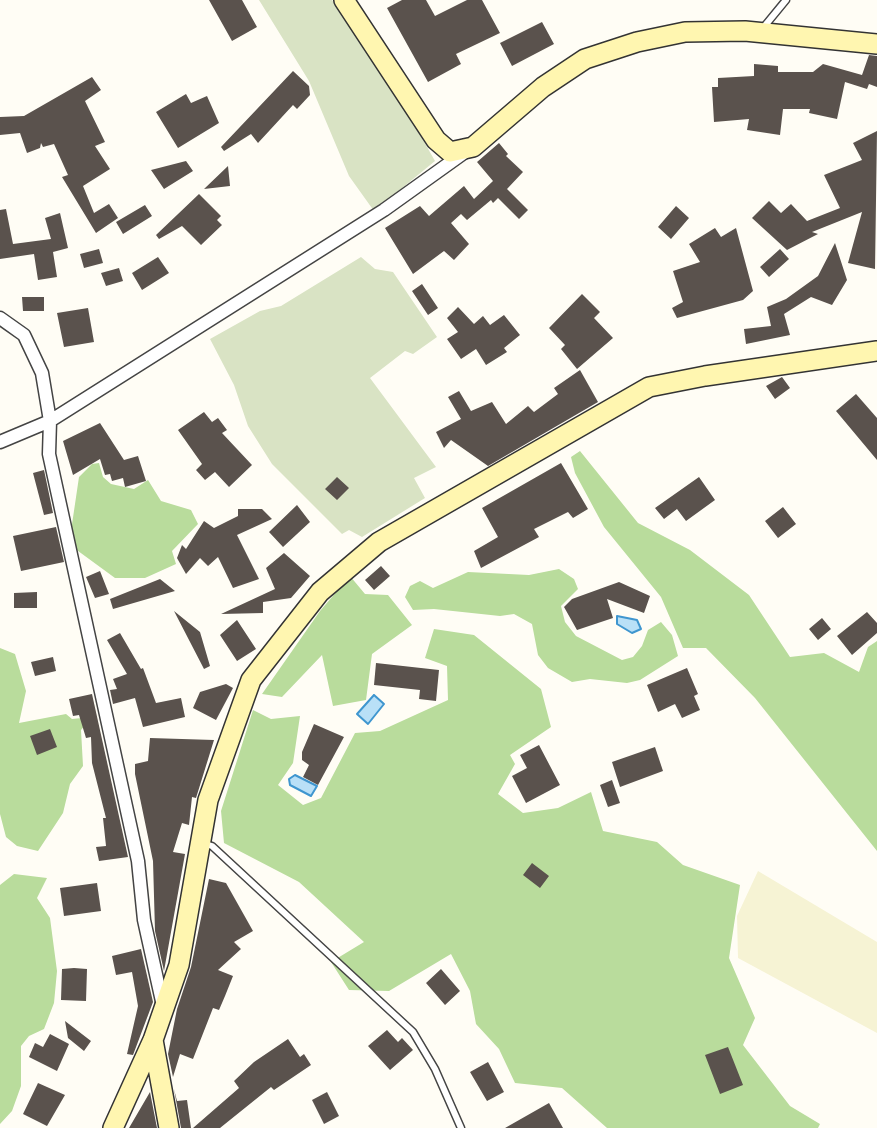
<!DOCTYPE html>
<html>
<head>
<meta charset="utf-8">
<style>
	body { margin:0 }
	canvas { display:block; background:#fffdf5 }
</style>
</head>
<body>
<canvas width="877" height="1128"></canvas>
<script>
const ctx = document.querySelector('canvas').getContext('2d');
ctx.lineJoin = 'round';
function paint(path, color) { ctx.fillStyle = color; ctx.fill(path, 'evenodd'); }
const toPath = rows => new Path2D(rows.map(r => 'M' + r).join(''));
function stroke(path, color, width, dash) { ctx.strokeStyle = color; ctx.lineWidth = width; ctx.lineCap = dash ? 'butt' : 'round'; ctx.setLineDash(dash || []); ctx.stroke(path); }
paint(toPath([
	[758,871,877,942,877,1033,738,958,737,916]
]), '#f6f3d4');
paint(toPath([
	[580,451,638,523,690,550,749,595,790,657,824,653,859,672,868,647,877,641,877,851,755,698,706,648,683,648,661,597,604,527,575,473,571,457],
	[99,463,103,477,111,484,134,489,148,480,161,501,191,510,198,524,172,551,176,564,145,578,115,578,74,548,71,531,79,477,92,464],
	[559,569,574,579,578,589,561,606,565,622,576,636,622,660,633,657,642,646,648,630,661,622,672,635,678,656,640,680,627,683,590,679,572,682,548,668,538,655,532,624,514,614,500,616,434,609,413,610,405,597,410,586,420,581,433,588,468,572,529,575],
	[350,576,365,594,388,595,412,625,372,654,366,700,333,706,322,655,282,697,262,694,320,611],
	[434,629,474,635,541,689,551,727,510,755,515,764,498,794,523,813,558,808,591,792,603,831,657,842,683,865,740,885,729,958,755,1018,743,1045,790,1106,820,1124,818,1128,607,1128,562,1088,515,1083,499,1049,476,1024,470,991,451,954,389,991,349,990,331,962,364,942,299,882,224,843,221,811,253,710,271,719,300,716,293,763,278,785,303,805,321,798,355,733,380,731,448,700,447,666,425,658],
	[0,648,15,654,26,691,19,723,66,714,72,719,92,717,81,730,83,766,70,784,63,813,38,851,17,846,6,837,0,814],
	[14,874,47,878,37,898,50,918,57,971,54,1003,44,1029,29,1036,21,1046,21,1086,12,1111,0,1124,0,885]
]), '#b9dc9c');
paint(toPath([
	[259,0,332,0,397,94,435,161,374,211,349,176,309,81],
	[361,257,375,269,393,272,437,337,413,354,405,351,370,378,436,467,414,478,425,498,362,537,349,530,342,534,272,464,248,426,234,385,210,339,260,311,281,306]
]), '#d9e3c4');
const water = toPath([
	[617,616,637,620,641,629,632,633,617,624,617,616],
	[374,695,384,704,368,724,357,714,374,695],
	[295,775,317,786,311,796,290,785,289,779,295,775]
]);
paint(water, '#b9e0f7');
stroke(water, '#3f96cf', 2);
paint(toPath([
	[209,0,242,0,257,27,232,41],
	[402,0,426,0,435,16,467,0,482,0,500,33,456,54,461,64,428,82,387,8],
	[542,22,554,44,512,66,500,43],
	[869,55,877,56,877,87,869,84,867,89,845,82,837,119,809,113,810,109,783,109,780,135,747,130,749,119,714,122,712,87,718,87,718,78,754,76,754,64,778,66,778,72,813,72,823,64,862,75],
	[293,71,309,86,310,95,297,109,293,105,258,143,251,134,224,151,221,147],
	[92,77,101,90,85,101,105,142,95,146,110,169,83,186,94,213,109,204,118,218,96,233,62,177,68,175,54,144,43,147,41,143,40,148,27,153,20,133,0,135,0,117,24,116],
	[186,94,191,103,207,96,219,123,178,148,156,112],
	[877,131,875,269,848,263,862,212,812,232,818,234,787,250,752,218,769,201,781,213,791,204,807,221,840,208,824,175,862,160,853,143],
	[499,143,508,154,506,156,523,172,507,189,528,210,519,219,498,198,493,203,491,200,467,220,461,214,451,223,469,244,454,260,444,251,413,274,385,228,420,206,429,216,464,186,474,199,493,181,477,162],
	[186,161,193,171,164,189,151,170],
	[228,166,230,186,204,189],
	[199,194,221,216,217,220,222,225,201,245,182,226,159,239,156,235],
	[145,205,152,216,123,234,116,222],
	[676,206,689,218,671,239,658,227],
	[6,209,13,244,51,239,45,218,60,213,68,248,53,252,57,277,38,280,34,254,0,259,0,210],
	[715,228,721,237,736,228,753,291,743,300,677,318,672,308,683,302,673,271,700,262,689,244],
	[835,243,847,280,832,305,811,297,784,314,790,335,746,344,744,329,771,326,767,307,786,299,818,276],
	[99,249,103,263,84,268,80,254],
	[780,249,789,259,769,277,760,267],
	[158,257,169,273,142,290,132,273],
	[119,268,123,281,106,286,101,273],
	[422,284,438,308,428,315,412,291],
	[582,294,600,312,594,318,613,338,577,369,561,349,565,345,549,328],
	[22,297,44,297,44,311,23,311],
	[458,307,474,324,483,316,490,325,504,315,520,335,504,348,507,352,486,365,476,349,461,359,447,339,458,332,447,318],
	[88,308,94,342,64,347,57,313],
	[580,370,598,402,488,466,451,440,444,448,436,432,461,419,448,397,459,391,471,411,492,402,506,424,528,406,534,412,558,394,554,388],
	[782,377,790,388,775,399,766,386],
	[856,394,877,418,877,460,836,411],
	[204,412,212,422,218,418,227,430,222,433,252,465,229,487,215,472,205,480,196,470,202,464,178,430],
	[100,423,124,460,138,456,146,481,125,487,123,478,112,481,110,474,105,475,100,459,73,475,63,441],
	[561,463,588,509,573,518,568,512,534,529,539,537,481,568,474,551,498,537,482,508],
	[44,470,53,513,44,515,33,473],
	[337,477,349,488,337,500,325,489],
	[699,477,715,500,686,521,677,509,664,519,655,508],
	[297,505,310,522,283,547,269,532],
	[783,507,796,524,778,538,765,521],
	[238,509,262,509,272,519,237,535,259,579,233,588,218,557,208,566,200,558,186,574,177,558,182,545,186,549,204,521,214,528,238,516],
	[56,527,64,562,21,571,13,536],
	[284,553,310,576,291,598,263,602,263,613,221,614,275,589,266,568],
	[381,566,390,576,374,590,365,580],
	[100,571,109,594,95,598,86,577],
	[160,579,175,591,113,609,110,599],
	[619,582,650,596,644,613,607,599,613,618,577,630,564,607,572,599],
	[37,592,37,608,14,608,14,593],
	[174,611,200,632,210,666,204,669],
	[867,612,877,623,877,633,852,655,837,636],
	[822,618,831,629,818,640,809,629],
	[237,620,256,649,237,661,220,635],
	[120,633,141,669,143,668,156,703,181,698,185,717,143,727,135,698,113,704,110,690,117,689,113,679,127,674,107,640],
	[53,657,56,671,35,676,31,662],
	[376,663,439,670,436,701,419,699,420,690,374,685],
	[687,668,698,694,694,696,700,710,682,718,675,704,658,712,647,685],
	[226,684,233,688,216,720,193,708,200,692],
	[92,694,128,857,99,861,96,847,106,846,103,818,106,818,92,763,91,737,86,738,79,715,73,716,69,699],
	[314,724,344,737,318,785,303,777,309,765,302,760,302,752],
	[50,729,57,747,37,755,30,736],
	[150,738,214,740,196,798,192,797,189,825,182,823,173,852,185,854,164,971,155,931,153,861,135,774,135,764,148,761],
	[539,745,560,785,526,803,512,776,527,768,520,755],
	[655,747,663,771,620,787,612,762],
	[612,780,620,803,608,807,600,785],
	[532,863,549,876,540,888,523,875],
	[209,879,226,883,253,931,234,942,241,949,218,970,233,976,225,996,219,1010,213,1008,193,1059,180,1054,173,1077,168,1054,177,1009,191,967],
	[97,883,101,911,64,916,60,888],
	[141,949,153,1002,133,1055,127,1054,138,1006,132,972,116,975,112,956],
	[74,968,87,969,86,1001,61,1000,62,969],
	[441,969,460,991,445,1005,426,983],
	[65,1021,91,1041,84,1051,68,1038],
	[387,1030,398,1042,402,1038,413,1050,390,1070,368,1046],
	[50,1034,69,1044,57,1071,29,1057,35,1043,43,1047],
	[288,1039,300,1057,304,1054,311,1065,274,1090,271,1087,220,1128,193,1128,239,1088,234,1081,254,1062],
	[728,1047,743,1085,720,1094,705,1055],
	[488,1062,504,1092,487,1101,470,1072],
	[38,1083,65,1095,47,1126,23,1114],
	[174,1089,177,1101,187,1100,191,1128,181,1128],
	[150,1092,157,1128,129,1128],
	[327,1092,339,1116,324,1124,312,1100],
	[549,1103,563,1128,505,1128]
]), '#5a524d');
const lane = toPath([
	[763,28,786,0],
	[202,843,212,846,413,1032,435,1069,461,1128]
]);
const street = toPath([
	[0,318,24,335,42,373,50,421,49,454,138,861,144,920,163,1006],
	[0,442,50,421,384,210,465,152]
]);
const secondary = toPath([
	[344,0,436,140,450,152,473,147,543,87,585,59,637,42,685,32,745,31,877,44],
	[153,1040,169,1128],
	[113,1128,153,1040,179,965,208,800,251,680,320,592,379,542,649,387,705,376,877,351]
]);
stroke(lane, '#444', 9);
stroke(street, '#444', 15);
stroke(secondary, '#333', 22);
stroke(lane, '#fff', 6);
stroke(street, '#fff', 12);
stroke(secondary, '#fff6b0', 19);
</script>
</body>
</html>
